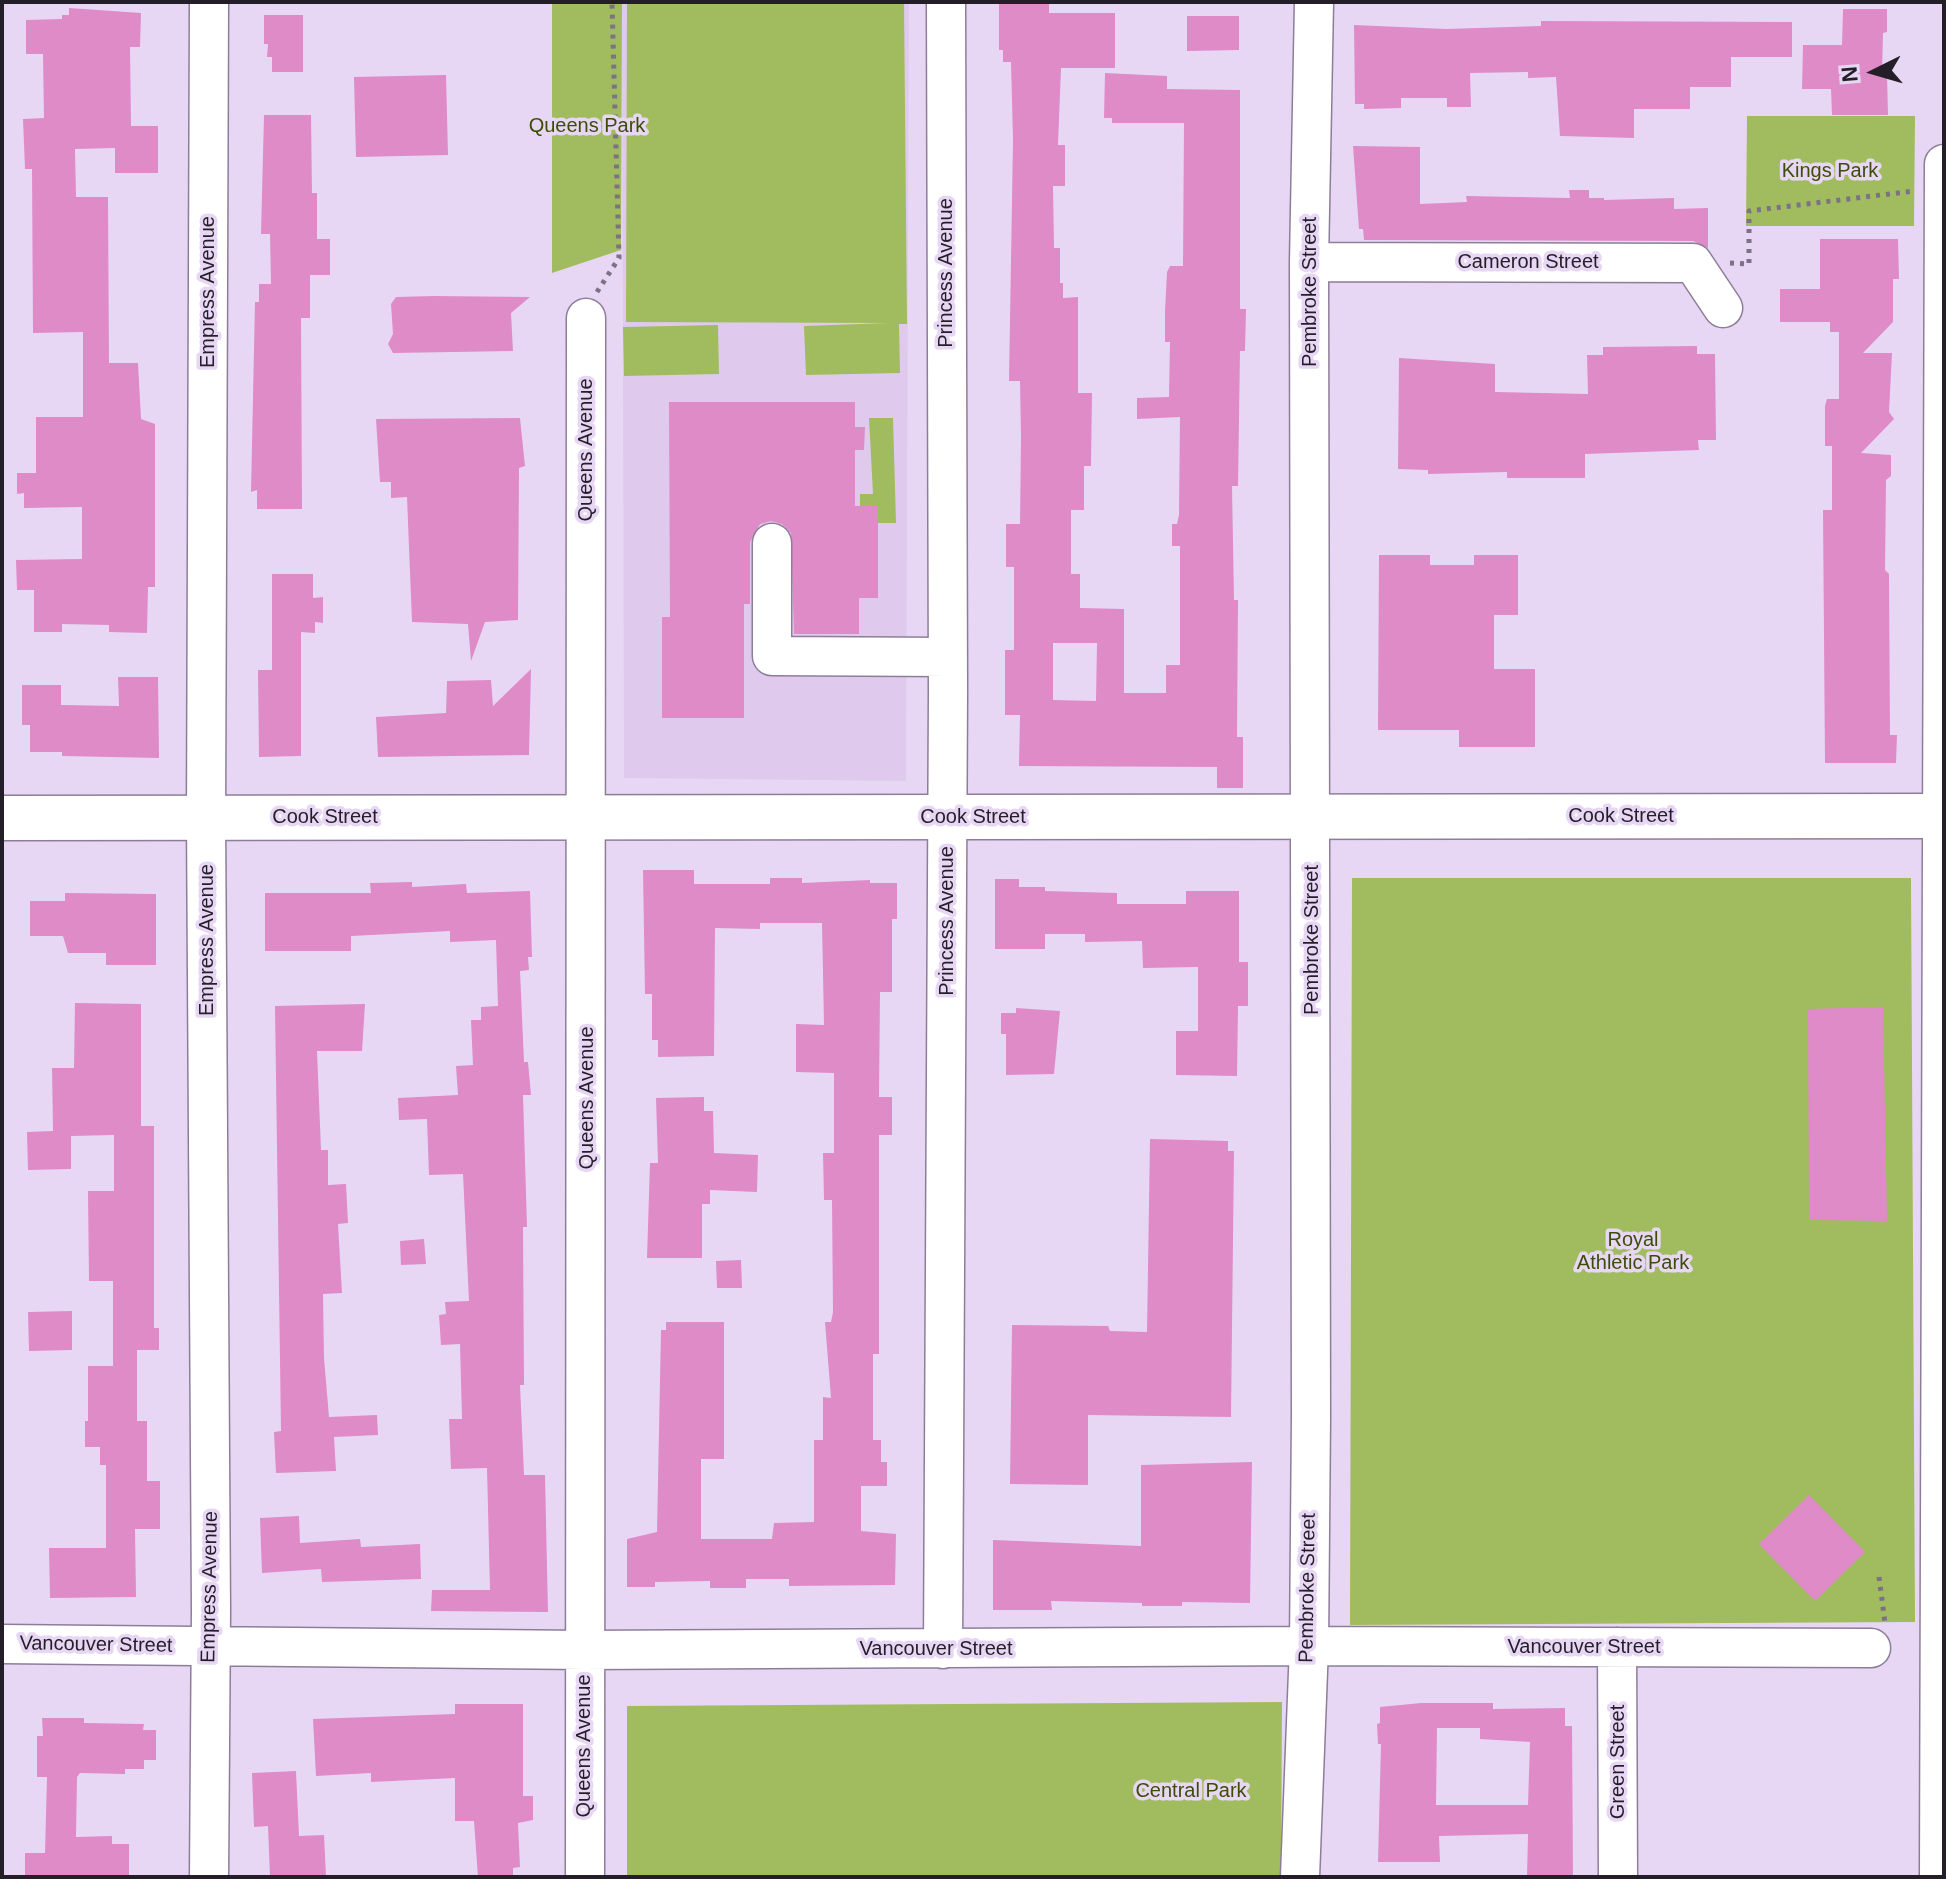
<!DOCTYPE html>
<html>
<head>
<meta charset="utf-8">
<style>
	body { margin:0 }
	#map { position:relative; width:1946px; height:1879px; overflow:hidden; background:#e8d7f4; font-family:Arial,sans-serif }
	canvas { display:block }
	.frame { position:absolute; inset:0; border:4px solid #241e28; pointer-events:none }
	.north { position:absolute; left:1834px; top:32px; width:80px; height:80px; -webkit-text-stroke:6px #e8d7f4; paint-order:stroke; rotate:265deg; font-size:22px; font-weight:700; line-height:32px; text-align:center; color:#241e28 }
	.north::after { content:''; display:block; margin:auto; width:28px; height:36px; background:#241e28; clip-path:polygon(50% 0,100% 100%,50% 72%,0 100%) }
</style>
</head>
<body>
<div id="map">
<canvas width="1946" height="1879"></canvas>
<div class="frame"></div>
<div class="north">N</div>
</div>
<script>
const ctx = document.querySelector('canvas').getContext('2d');
ctx.lineJoin = 'round';
function paint(path, color) { ctx.fillStyle = color; ctx.fill(path, 'evenodd'); }
const toPath = rows => new Path2D(rows.map(r => 'M' + r).join(''));
function stroke(path, color, width, dash) { ctx.strokeStyle = color; ctx.lineWidth = width; ctx.lineCap = dash ? 'butt' : 'round'; ctx.setLineDash(dash || []); ctx.stroke(path); }
function drawText(font, color, halo, rows, align = 'center') {
  ctx.font = font + ' Arial,sans-serif'; ctx.lineWidth = 7; ctx.setLineDash([]); ctx.textBaseline = 'middle'; ctx.strokeStyle = halo; ctx.fillStyle = color; for (const [text, x, y, turn = 0] of rows) {
    ctx.save(); ctx.translate(x, y); ctx.rotate((+turn || 0) * Math.PI / 180); ctx.textAlign = isNaN(turn) ? turn : align; if (halo) ctx.strokeText(text, 0, 0); ctx.fillText(text, 0, 0); ctx.restore();
  }
}
paint(toPath([
	[622,2,909,2,906,781,624,778]
]), '#dfcaed');
paint(toPath([
	[552,2,622,2,621,250,552,273],
	[627,2,904,2,907,324,899,324,900,373,806,375,804,326,888,323,626,322],
	[1747,116,1915,116,1914,226,1746,226],
	[718,325,719,374,624,376,623,327],
	[869,418,893,418,896,523,860,523,860,494,873,494],
	[1352,878,1911,878,1915,1622,1350,1625],
	[1282,1702,1281,1877,627,1877,627,1706]
]), '#a0bc5f');
paint(toPath([
	[999,2,1049,2,1049,13,1115,13,1115,68,1061,68,1058,145,1065,145,1065,186,1053,186,1054,248,1060,248,1060,283,1063,283,1063,298,1078,297,1078,393,1092,393,1091,466,1084,466,1084,510,1071,510,1071,574,1080,574,1080,608,1124,609,1124,693,1166,693,1166,665,1180,665,1180,546,1172,546,1172,524,1177,524,1179,515,1180,417,1137,419,1137,398,1169,397,1170,342,1165,342,1165,311,1167,272,1170,266,1183,266,1184,123,1112,123,1112,118,1104,118,1105,73,1167,76,1167,89,1240,90,1240,309,1246,309,1245,351,1240,351,1238,486,1232,486,1234,600,1238,600,1237,737,1243,737,1243,788,1217,788,1217,767,1019,766,1020,715,1005,715,1005,650,1014,650,1014,567,1006,567,1006,524,1020,524,1021,437,1020,381,1009,381,1013,140,1011,62,1003,62,1003,50,999,50],
	[1053,643,1097,643,1096,701,1053,700],
	[69,8,141,13,140,47,130,47,131,126,158,126,158,173,115,173,115,148,75,149,76,197,108,197,109,363,138,363,141,419,155,424,155,587,148,587,147,633,109,632,109,625,62,624,62,632,34,632,34,590,17,590,16,560,82,559,82,507,24,508,24,493,17,494,17,473,36,473,36,417,83,417,83,332,33,333,32,169,25,169,23,119,44,118,43,54,26,54,26,20,62,19,62,15,69,15],
	[1843,9,1887,9,1887,32,1883,33,1882,75,1887,75,1888,115,1832,115,1831,89,1802,89,1803,45,1842,45],
	[264,15,303,15,303,72,272,72,272,57,267,57,268,44,264,44],
	[1187,16,1239,16,1239,50,1187,51],
	[1541,21,1792,22,1792,57,1731,57,1731,87,1690,87,1690,109,1634,109,1634,138,1560,136,1556,77,1528,78,1528,72,1470,73,1471,107,1447,107,1447,98,1401,98,1401,108,1364,109,1364,104,1355,104,1354,25,1446,29,1541,26],
	[446,75,448,155,356,157,354,77],
	[264,115,311,115,312,193,317,193,317,239,330,239,330,275,310,275,310,318,301,318,302,509,257,509,257,490,251,492,255,302,259,302,259,284,271,284,270,234,261,234],
	[1353,146,1420,147,1420,204,1467,202,1466,196,1570,198,1569,190,1589,190,1589,198,1604,198,1604,200,1674,198,1674,209,1708,208,1708,248,1693,241,1364,240,1363,229,1359,229],
	[1820,239,1898,239,1899,279,1893,279,1893,322,1863,353,1892,353,1889,412,1894,419,1861,453,1891,455,1891,476,1886,480,1885,570,1889,574,1890,735,1897,735,1896,763,1825,763,1823,510,1832,510,1832,446,1825,446,1825,406,1827,399,1839,399,1839,332,1830,332,1830,322,1780,322,1780,289,1820,289],
	[396,297,433,296,530,297,511,313,513,351,393,353,388,344,393,334,391,304],
	[1697,346,1697,354,1715,354,1716,440,1698,440,1699,450,1585,454,1585,478,1507,478,1507,472,1428,474,1428,470,1398,469,1399,358,1495,364,1495,392,1588,394,1587,355,1603,355,1603,347],
	[669,402,855,402,855,427,865,427,864,450,855,450,855,506,878,506,878,598,859,598,859,634,794,634,791,533,782,524,771,521,760,524,750,542,750,604,744,604,744,718,662,718,662,617,670,617],
	[520,418,525,466,519,468,518,620,485,622,471,661,468,624,412,622,407,497,391,498,391,482,380,482,376,419],
	[1379,555,1430,555,1430,565,1474,565,1474,555,1518,555,1518,615,1494,615,1494,669,1535,669,1535,747,1459,747,1459,730,1378,730],
	[272,574,313,574,313,598,323,597,323,623,315,622,315,633,301,632,301,756,259,757,258,670,272,670],
	[531,669,529,755,378,757,376,717,446,713,447,681,491,680,493,706],
	[118,677,158,677,159,758,62,756,62,752,30,752,30,725,22,725,22,685,61,685,61,705,119,706],
	[643,870,694,870,694,884,770,884,770,878,802,878,802,883,870,880,870,883,897,883,897,919,892,919,892,992,880,992,879,1097,892,1097,892,1135,879,1135,879,1354,873,1354,873,1440,881,1440,881,1462,887,1462,887,1486,861,1486,861,1531,896,1534,895,1585,789,1586,789,1579,746,1579,746,1588,710,1588,710,1581,655,1582,655,1587,627,1587,627,1539,657,1532,661,1330,666,1330,666,1322,724,1322,724,1459,701,1459,701,1539,772,1539,774,1523,814,1522,814,1440,823,1440,823,1397,831,1398,825,1322,831,1322,833,1312,832,1200,824,1200,823,1153,834,1153,834,1073,796,1072,796,1024,824,1025,822,923,760,923,760,929,715,928,714,1056,658,1057,658,1040,652,1040,652,994,645,994],
	[995,879,1019,879,1019,887,1045,887,1045,891,1117,893,1117,904,1186,904,1186,891,1239,891,1239,962,1248,962,1248,1006,1238,1006,1237,1076,1176,1075,1176,1031,1198,1031,1198,967,1143,968,1142,941,1085,942,1085,934,1045,934,1045,949,995,949],
	[412,882,412,887,466,884,467,893,530,891,532,957,528,957,529,970,520,971,524,1062,528,1062,531,1095,523,1095,527,1227,523,1227,524,1385,520,1385,524,1475,545,1475,548,1612,431,1611,432,1590,490,1590,487,1468,451,1469,449,1419,462,1419,460,1344,441,1345,439,1315,446,1314,445,1302,469,1301,463,1174,429,1175,427,1119,399,1120,398,1098,458,1095,456,1066,473,1065,471,1020,481,1020,481,1007,498,1006,496,940,450,942,450,931,351,936,351,951,265,951,265,893,371,893,370,883],
	[65,893,156,894,156,965,106,965,106,953,68,953,63,936,30,936,30,901,65,901],
	[75,1003,141,1004,141,1126,154,1126,154,1328,159,1328,159,1350,137,1350,137,1421,147,1421,147,1481,160,1481,160,1529,135,1529,136,1597,50,1598,49,1548,106,1548,106,1465,100,1465,100,1447,85,1447,85,1421,88,1421,88,1366,113,1366,113,1281,89,1281,88,1191,114,1191,114,1135,71,1136,71,1169,28,1170,27,1132,53,1131,52,1068,74,1068],
	[365,1004,362,1051,317,1051,321,1150,328,1150,328,1185,346,1184,348,1223,338,1224,342,1293,323,1294,324,1358,329,1417,377,1415,378,1435,334,1437,336,1471,276,1473,274,1432,281,1431,275,1006],
	[1883,1007,1887,1221,1809,1220,1808,1009],
	[1016,1008,1060,1011,1054,1074,1006,1075,1006,1034,1001,1034,1001,1013,1016,1013],
	[704,1097,704,1111,713,1111,714,1153,758,1155,757,1192,710,1190,710,1204,702,1204,702,1258,647,1258,650,1163,658,1163,656,1098],
	[1150,1139,1228,1141,1228,1151,1234,1151,1231,1417,1088,1415,1088,1485,1010,1484,1012,1325,1108,1326,1110,1331,1147,1332],
	[424,1239,426,1264,401,1265,400,1241],
	[741,1260,742,1288,717,1288,716,1261],
	[72,1311,72,1350,29,1351,28,1312],
	[1252,1462,1250,1603,1182,1602,1182,1606,1142,1606,1142,1603,1051,1601,1052,1610,993,1610,993,1540,1141,1546,1141,1465],
	[1809,1495,1865,1552,1815,1601,1759,1544],
	[299,1516,300,1543,360,1539,361,1547,420,1544,421,1579,322,1582,321,1569,262,1573,260,1518],
	[1421,1703,1493,1703,1493,1709,1565,1708,1565,1726,1572,1726,1573,1877,1527,1877,1528,1834,1439,1836,1440,1862,1378,1862,1381,1744,1378,1744,1377,1724,1380,1723,1380,1707],
	[1437,1728,1480,1728,1480,1739,1530,1742,1528,1805,1436,1805],
	[455,1704,523,1704,523,1796,533,1796,533,1820,518,1823,520,1867,513,1868,513,1877,478,1877,474,1821,455,1821,455,1778,371,1782,371,1773,316,1776,313,1719,455,1714],
	[42,1718,84,1718,84,1723,144,1724,143,1730,156,1730,156,1760,144,1760,144,1769,125,1769,125,1774,80,1773,77,1777,76,1837,112,1836,112,1844,129,1844,129,1877,25,1877,25,1853,45,1853,47,1777,37,1777,37,1736,43,1736],
	[296,1771,299,1836,324,1835,326,1877,270,1877,268,1826,254,1827,252,1773]
]), '#de8bc8');
const minor = toPath([
	[1309,262,1693,263,1723,308],
	[772,543,772,656,948,657],
	[2,1644,584,1650,1309,1646,1871,1648],
	[1617,1647,1618,1877],
	[943,1649,948,692,946,2],
	[209,1877,211,1611,206,818,209,2],
	[585,1877,586,318],
	[1300,1877,1309,1646,1311,1416,1309,262,1314,2],
	[1939,1877,1944,164]
]);
const major = toPath([
	[2,818,1944,816]
]);
stroke(minor, '#8d7e98', 41);
stroke(major, '#8d7e98', 47);
stroke(toPath([
	[1730,263,1749,264,1749,211,1914,191],
	[597,292,619,258,612,2],
	[1879,1577,1885,1623]
]), '#7d7285', 5, [4, 6]);
stroke(minor, '#fff', 38);
stroke(major, '#fff', 44);
drawText('20px', '#3c4d05', '#e8d7f4', [
	["Queens Park",587,126],
	["Kings Park",1830,171],
	["Royal",1633,1240],
	["Athletic Park",1633,1263],
	["Central Park",1191,1791]
]);
drawText('20px', '#241e28', '#e8d7f4', [
	["Cameron Street",1528,262],
	["Princess Avenue",946,273,-90],
	["Empress Avenue",208,292,-90],
	["Pembroke Street",1310,292,-90],
	["Queens Avenue",586,450,-90],
	["Cook Street",1621,816],
	["Cook Street",325,817],
	["Cook Street",973,817],
	["Princess Avenue",947,921,-90],
	["Empress Avenue",207,940,-90],
	["Pembroke Street",1312,940,-90],
	["Queens Avenue",587,1098,-90],
	["Empress Avenue",210,1587,-89],
	["Pembroke Street",1308,1588,-89],
	["Vancouver Street",96,1645,1],
	["Vancouver Street",1584,1647],
	["Vancouver Street",936,1649],
	["Queens Avenue",584,1746,-90],
	["Green Street",1618,1762,-90]
]);
</script>
</body>
</html>
